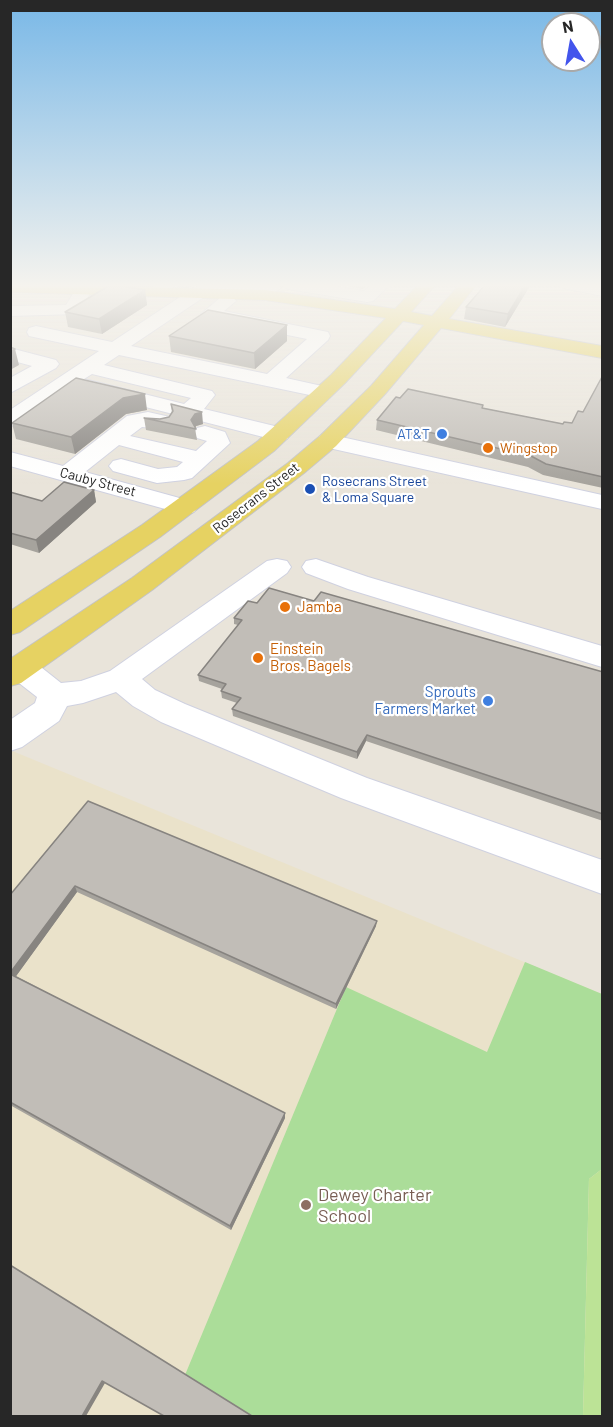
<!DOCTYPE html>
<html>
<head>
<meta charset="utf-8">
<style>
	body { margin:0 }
	#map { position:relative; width:613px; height:1427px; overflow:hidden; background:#e9e4da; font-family:Barlow,sans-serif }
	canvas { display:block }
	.frame { position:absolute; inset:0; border:12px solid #272727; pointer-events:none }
	.north { position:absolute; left:541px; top:12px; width:60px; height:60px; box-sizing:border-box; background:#fff; border:2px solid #a9a9a9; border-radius:50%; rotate:349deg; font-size:16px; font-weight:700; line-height:24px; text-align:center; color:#272727 }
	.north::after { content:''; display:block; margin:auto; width:21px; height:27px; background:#4355ec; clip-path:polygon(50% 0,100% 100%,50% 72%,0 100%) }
</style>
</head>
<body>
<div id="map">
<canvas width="613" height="1427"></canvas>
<div class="frame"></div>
<div class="north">N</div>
</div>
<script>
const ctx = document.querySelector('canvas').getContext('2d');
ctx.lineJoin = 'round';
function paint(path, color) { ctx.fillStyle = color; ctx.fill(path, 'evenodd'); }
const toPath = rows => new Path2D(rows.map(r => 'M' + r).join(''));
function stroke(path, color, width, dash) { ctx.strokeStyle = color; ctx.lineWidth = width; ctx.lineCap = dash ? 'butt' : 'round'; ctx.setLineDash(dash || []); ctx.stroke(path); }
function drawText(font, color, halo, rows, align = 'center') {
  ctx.font = font + ' Barlow,sans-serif'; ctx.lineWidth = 4.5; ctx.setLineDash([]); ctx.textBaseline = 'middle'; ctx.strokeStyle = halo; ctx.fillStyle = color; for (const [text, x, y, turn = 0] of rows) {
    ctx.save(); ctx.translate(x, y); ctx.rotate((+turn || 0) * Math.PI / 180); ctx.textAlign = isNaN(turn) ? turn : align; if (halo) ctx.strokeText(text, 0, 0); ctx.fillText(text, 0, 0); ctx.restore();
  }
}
paint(toPath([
	[10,750,602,994,602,1416,11,1416]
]), '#eae2ca');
paint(toPath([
	[525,962,602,994,602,1169,589,1179,583,1416,251,1416,185,1375,346,987,487,1052]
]), '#abdd99');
paint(toPath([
	[602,1169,602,1416,583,1416,589,1179]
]), '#bce396');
const minor = toPath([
	[79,284,89,284,93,288,78,314,10,316,10,306,66,305,79,284],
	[157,284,177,284,165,294,159,295,151,290,157,284],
	[205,284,277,284,281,288,273,293,221,289,204,297,131,346,267,374,307,339,210,319,204,318,201,314,221,297,233,297,236,301,224,311,328,332,330,336,328,340,286,378,331,388,334,392,331,396,324,398,119,355,104,365,212,391,215,395,204,409,287,429,290,434,287,439,279,441,71,388,18,425,10,426,10,410,99,351,29,336,27,332,29,328,36,326,112,342,192,289,205,284],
	[92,374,191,398,184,404,84,379,92,374],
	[280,284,319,284,364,291,373,284,391,284,373,301,367,302,288,289,280,284],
	[561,284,602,286,602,296,563,288,561,284],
	[10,348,56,360,59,364,56,368,10,393,10,378,32,366,10,360,10,348],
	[148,412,170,417,173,422,170,427,162,429,142,427,130,436,196,451,207,441,197,438,194,433,197,428,205,426,225,432,230,443,192,478,184,480,157,483,113,471,109,466,113,461,121,459,158,469,177,467,183,462,119,445,85,472,194,502,198,507,194,512,185,515,176,512,10,466,10,452,63,466,127,416,148,412],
	[328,434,602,495,602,509,320,446,317,441,320,436,328,434],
	[277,559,287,561,291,567,287,573,142,679,155,690,185,704,367,778,602,860,602,894,341,798,161,722,133,706,116,692,83,703,67,706,59,721,22,747,10,751,10,720,35,703,37,697,10,676,10,660,21,657,32,660,61,683,81,681,110,671,267,561,277,559],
	[316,559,368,577,602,646,602,667,348,589,306,573,302,567,306,561,316,559]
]);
const major = toPath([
	[10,284,265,290,395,309,419,284,436,284,411,312,432,316,460,284,477,284,449,319,602,346,602,358,441,328,385,394,336,446,304,473,152,590,21,683,10,686,10,659,132,578,288,463,320,436,371,386,424,325,403,321,345,383,274,451,160,537,20,632,10,635,10,611,142,525,258,441,331,375,386,318,265,300,10,292,10,284]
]);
stroke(minor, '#cfd1e0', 2);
stroke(major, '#c3c3c3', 2);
paint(minor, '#fff');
paint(major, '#e6d262');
paint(toPath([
	[333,284,369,284,363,289],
	[486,284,531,284,505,327,464,319,466,307],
	[145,290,147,305,102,334,68,327,65,312],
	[169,336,287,341,255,369,171,352],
	[603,375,603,488,543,475,528,467,376,430,377,420,400,398,483,408,563,424,572,423,583,412],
	[171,404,203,424,196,426,195,428,197,440,146,430,144,418,160,419,169,417,172,414],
	[147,410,126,414,75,454,16,439,12,423],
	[94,490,96,502,39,553,10,544,10,492,42,501],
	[314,601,603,672,603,821,366,741,357,759,233,716,232,709,237,703,222,698,221,691,222,689,199,681,198,675,238,625,234,624,234,618,257,603],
	[88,801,376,926,336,1009,77,892,16,976,285,1118,231,1230,10,1105,10,895]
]), '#a6a39d');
paint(toPath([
	[364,284,369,284,363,289],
	[526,284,531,284,505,327,508,314],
	[145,290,147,305,102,334,99,319],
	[287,325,287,341,255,369,254,353],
	[15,349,19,365,10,370,10,352],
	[145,394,147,410,126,414,75,454,71,437,123,398],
	[202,412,203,424,196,426,195,428,191,420,195,414],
	[94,490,96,502,39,553,36,540],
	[367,735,366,741,357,759,357,752],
	[75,886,77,892,14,979,10,973],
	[377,921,376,926,336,1009,336,1004],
	[285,1113,285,1118,231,1230,230,1226],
	[102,1381,105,1383,86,1416,82,1416]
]), '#878480');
const building = toPath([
	[112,284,145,290,99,319,65,312,112,284],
	[486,284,526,284,508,314,466,307,486,284],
	[208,310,287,325,254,353,169,336,208,310],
	[10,347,15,349,10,352,10,347],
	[603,375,603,477,546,464,531,456,377,420,396,397,400,398,408,389,483,405,482,408,563,424,564,422,572,423,578,411,583,412,603,375],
	[76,378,145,394,123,398,71,437,12,423,76,378],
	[171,404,202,412,195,414,191,420,196,429,144,418,160,419,169,417,173,411,171,404],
	[64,482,94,490,36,540,10,533,10,492,42,501,64,482],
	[269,588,314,601,321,592,603,672,603,814,367,735,357,752,232,709,241,698,221,691,226,684,198,675,242,620,234,618,248,601,257,603,269,588],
	[88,801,377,921,336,1004,75,886,10,973,10,895,88,801],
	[10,974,285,1113,230,1226,10,1102,10,974],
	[10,1265,252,1416,164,1416,102,1381,82,1416,10,1416,10,1265]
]);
paint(building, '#c1bdb7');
stroke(building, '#878480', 1.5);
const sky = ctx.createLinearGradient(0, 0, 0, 484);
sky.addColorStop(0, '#79b8e7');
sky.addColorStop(0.59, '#f5f3ee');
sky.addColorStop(1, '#f5f3ee00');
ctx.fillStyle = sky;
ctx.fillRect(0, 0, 613, 484);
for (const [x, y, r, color] of [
	[442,434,6,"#3f7fe0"],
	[488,448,6,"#e8710a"],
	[310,489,6,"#1a4fb4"],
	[285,607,6,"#e8710a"],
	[258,658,6,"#e8710a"],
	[488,701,6,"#3f7fe0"],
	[306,1205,6,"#8d6e63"]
]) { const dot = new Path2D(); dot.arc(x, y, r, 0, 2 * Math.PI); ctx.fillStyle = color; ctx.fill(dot); stroke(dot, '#fff', 2); }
drawText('14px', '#366cbe', '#fff', [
	["AT&T",430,434]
], 'right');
drawText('14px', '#c56008', '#fff', [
	["Wingstop",500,448]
], 'left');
drawText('14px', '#164399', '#fff', [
	["Rosecrans Street",322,481],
	["& Loma Square",322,497]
], 'left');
drawText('14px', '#272727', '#fff', [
	["Cauby Street",98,482,15],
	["Rosecrans Street",256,498,-38]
]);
drawText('15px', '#c56008', '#fff', [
	["Jamba",297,607],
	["Einstein",270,649],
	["Bros. Bagels",270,666]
], 'left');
drawText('15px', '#366cbe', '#fff', [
	["Sprouts",476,692],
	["Farmers Market",476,709]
], 'right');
drawText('18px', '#785e54', '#fff', [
	["Dewey Charter",318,1195],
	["School",318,1216]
], 'left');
</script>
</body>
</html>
